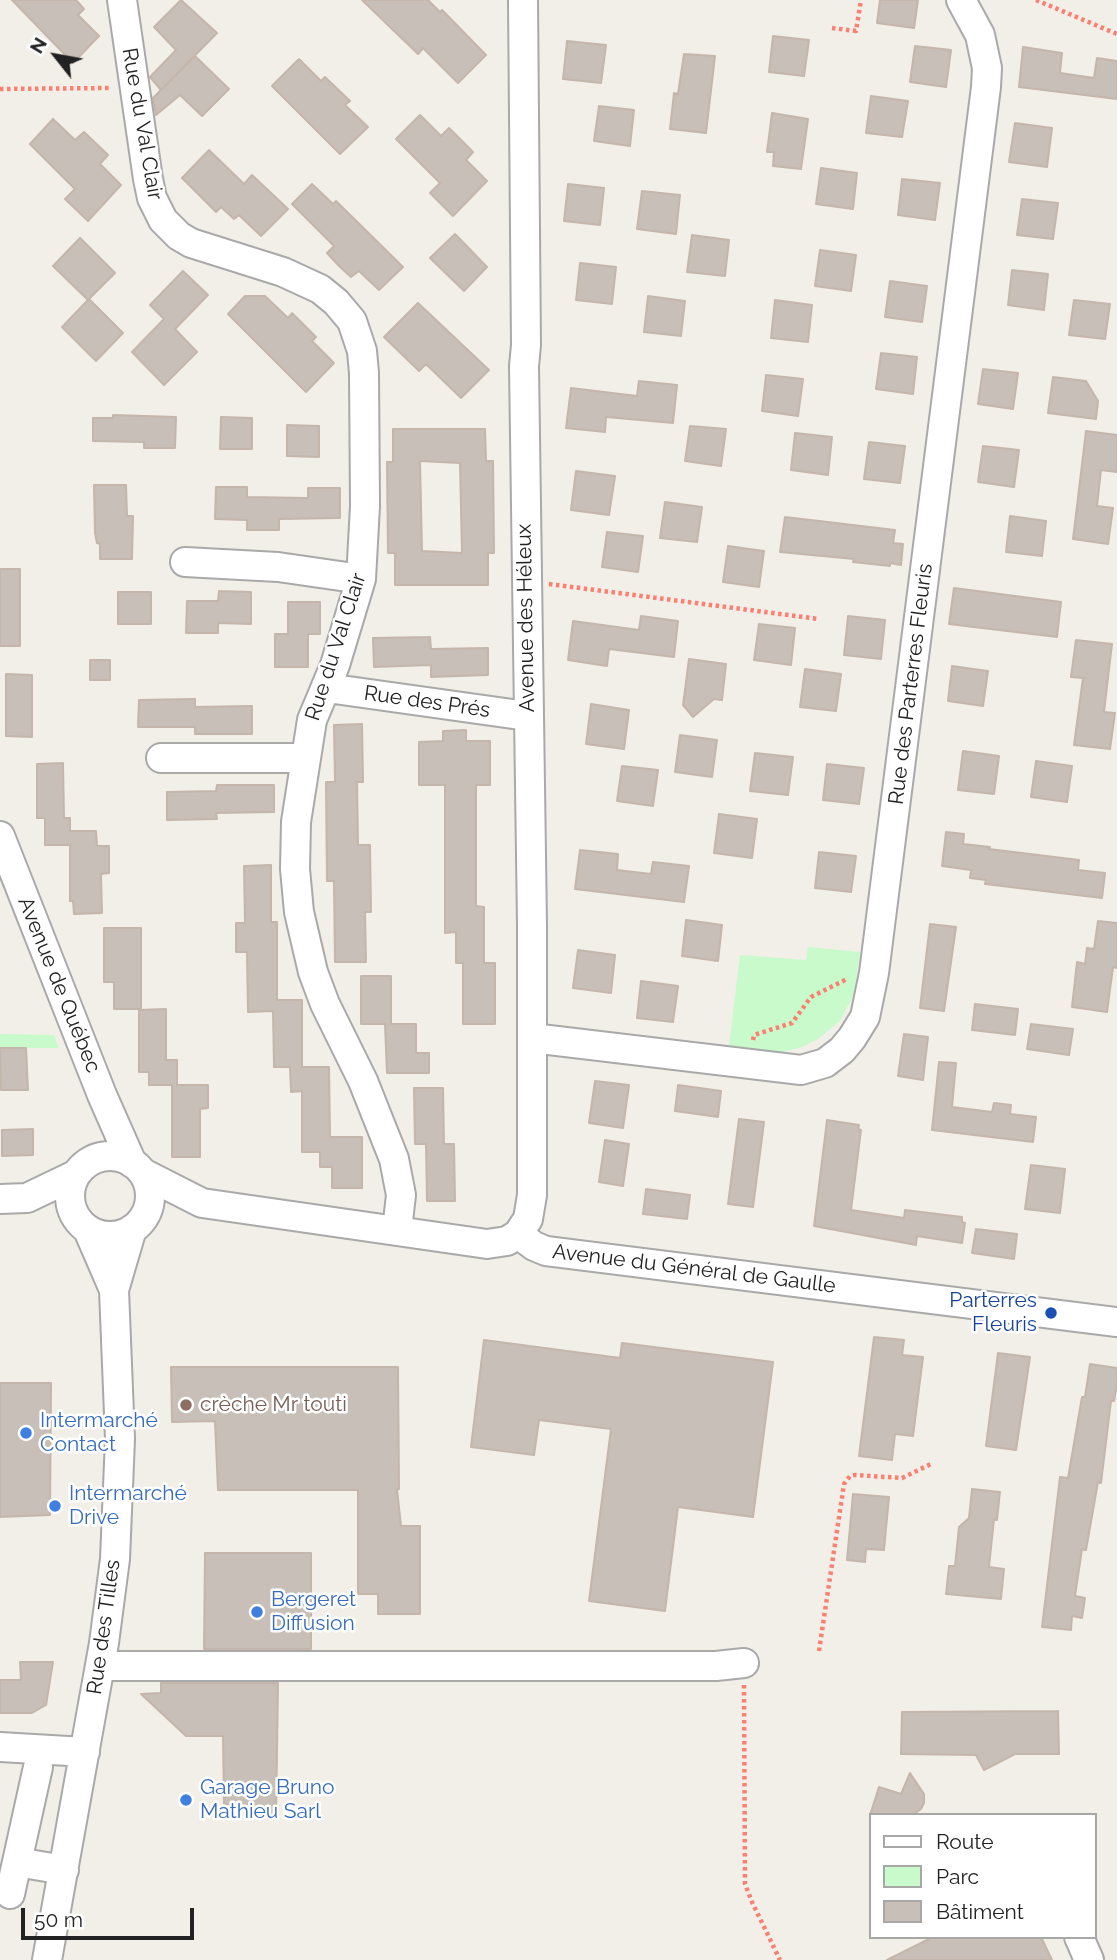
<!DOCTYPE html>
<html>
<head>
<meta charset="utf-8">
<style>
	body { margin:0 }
	#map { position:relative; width:1117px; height:1960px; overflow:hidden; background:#f2efe9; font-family:Raleway,sans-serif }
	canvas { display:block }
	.legend { position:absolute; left:869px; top:1813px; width:228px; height:126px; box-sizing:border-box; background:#fff; border:2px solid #a7a7a7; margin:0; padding:9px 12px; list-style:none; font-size:21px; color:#222 }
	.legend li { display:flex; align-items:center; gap:14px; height:35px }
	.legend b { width:35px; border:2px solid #a7a7a7 }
	.north { position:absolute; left:21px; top:21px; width:70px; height:70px; -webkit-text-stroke:5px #fff; paint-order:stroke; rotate:301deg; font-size:19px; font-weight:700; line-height:28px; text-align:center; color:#222 }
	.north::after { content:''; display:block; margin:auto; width:24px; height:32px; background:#222; clip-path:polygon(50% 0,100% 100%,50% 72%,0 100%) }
	.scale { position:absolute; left:21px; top:1908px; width:173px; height:32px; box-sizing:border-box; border:4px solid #222; border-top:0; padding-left:9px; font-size:21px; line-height:24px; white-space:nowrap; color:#222; -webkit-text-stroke:5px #fff; paint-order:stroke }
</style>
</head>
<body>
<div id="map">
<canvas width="1117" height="1960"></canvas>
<ul class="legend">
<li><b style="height:9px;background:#fff"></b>Route</li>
<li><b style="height:19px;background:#c8facc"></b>Parc</li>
<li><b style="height:19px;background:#c7bfb8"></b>Bâtiment</li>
</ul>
<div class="north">N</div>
<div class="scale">50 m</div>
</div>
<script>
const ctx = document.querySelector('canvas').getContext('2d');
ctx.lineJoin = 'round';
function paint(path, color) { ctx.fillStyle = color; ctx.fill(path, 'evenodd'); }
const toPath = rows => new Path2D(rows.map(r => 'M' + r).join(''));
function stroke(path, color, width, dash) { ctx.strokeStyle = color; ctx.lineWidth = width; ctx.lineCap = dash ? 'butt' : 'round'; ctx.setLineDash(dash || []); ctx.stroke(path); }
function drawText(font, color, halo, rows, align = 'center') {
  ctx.font = font + ' Raleway,sans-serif'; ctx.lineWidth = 5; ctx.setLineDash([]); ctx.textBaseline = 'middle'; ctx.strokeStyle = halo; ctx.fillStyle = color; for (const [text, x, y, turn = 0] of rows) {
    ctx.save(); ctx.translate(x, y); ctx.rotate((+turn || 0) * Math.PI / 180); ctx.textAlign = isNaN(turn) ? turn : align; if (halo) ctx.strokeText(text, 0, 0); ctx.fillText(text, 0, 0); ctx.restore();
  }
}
paint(toPath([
	[808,947,860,952,854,994,840,1021,818,1039,802,1047,783,1052,766,1052,729,1046,740,955,806,960],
	[0,1034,54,1035,59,1048,0,1048]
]), '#c8facc');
const building = toPath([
	[12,0,76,0,84,9,78,15,99,36,73,63,12,0],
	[181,0,217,33,161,90,150,77,176,50,154,27,181,0],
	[362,0,428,0,440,12,442,10,486,55,458,83,423,48,418,54,362,0],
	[880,0,918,0,914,28,877,23,880,0],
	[773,36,809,40,804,76,769,72,773,36],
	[567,41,606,45,601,83,563,79,567,41],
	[915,46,951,50,946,87,910,82,915,46],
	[1023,47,1062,53,1060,73,1094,78,1097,58,1117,61,1117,99,1019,87,1023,47],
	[684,54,715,56,706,133,670,129,674,93,678,94,684,54],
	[195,56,229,89,202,116,180,95,156,115,153,98,195,56],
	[299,59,321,81,325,77,350,101,345,105,368,127,340,154,272,86,299,59],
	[871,96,908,101,902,137,866,133,871,96],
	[599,106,634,110,630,146,594,141,599,106],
	[772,113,808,119,801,169,773,166,774,152,767,152,772,113],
	[420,115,441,136,449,128,473,152,466,160,487,181,453,216,430,193,440,183,396,139,420,115],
	[53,119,75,140,84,132,108,155,100,164,121,185,88,221,65,199,75,189,30,144,53,119],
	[1015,123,1052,128,1047,167,1009,162,1015,123],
	[209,150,244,184,252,175,288,209,261,236,239,215,234,219,221,207,216,212,182,178,209,150],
	[821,168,857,173,853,209,816,204,821,168],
	[902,179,940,183,935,220,898,215,902,179],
	[312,184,333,204,336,201,403,267,379,290,359,271,351,277,339,266,327,253,334,246,292,204,312,184],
	[568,184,604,188,600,225,564,221,568,184],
	[642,191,680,195,676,234,637,229,642,191],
	[1022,199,1058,203,1053,239,1017,235,1022,199],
	[455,234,487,267,464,291,430,258,455,234],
	[692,235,729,240,725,276,687,272,692,235],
	[80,238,115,273,89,299,123,333,96,361,62,327,88,300,53,266,80,238],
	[820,250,856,255,851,291,815,286,820,250],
	[580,263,616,267,612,304,576,300,580,263],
	[1012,270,1048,274,1044,310,1008,305,1012,270],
	[183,271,208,295,175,329,197,352,164,385,132,352,164,319,150,305,183,271],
	[890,281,927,286,922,322,885,317,890,281],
	[245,296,265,296,288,318,292,313,316,337,312,341,334,363,306,392,228,314,245,296],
	[648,296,685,301,681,336,644,332,648,296],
	[775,300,812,305,808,342,771,338,775,300],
	[1074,300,1110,304,1105,339,1069,335,1074,300],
	[418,303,489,370,461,398,426,364,419,371,384,337,418,303],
	[881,353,917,357,913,394,876,389,881,353],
	[983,369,1018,373,1013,409,978,404,983,369],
	[766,375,803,379,798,416,762,411,766,375],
	[1053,377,1086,381,1098,401,1096,419,1048,413,1053,377],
	[639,381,677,385,673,423,606,417,605,432,566,428,571,388,637,396,639,381],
	[113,415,176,417,175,448,144,448,144,442,93,441,93,418,113,418,113,415],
	[221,417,252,418,252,449,220,449,221,417],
	[287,425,319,426,319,457,287,456,287,425],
	[690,426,726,429,721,466,685,461,690,426],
	[393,429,485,429,486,461,493,461,494,553,488,553,488,585,395,585,395,553,388,553,387,462,393,462,393,429],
	[420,461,460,463,462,553,422,551,420,461],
	[1086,431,1117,435,1117,472,1101,470,1097,506,1113,508,1108,544,1073,539,1086,431],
	[795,433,832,437,828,475,791,470,795,433],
	[869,442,905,446,900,483,864,479,869,442],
	[983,446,1019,450,1014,487,978,482,983,446],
	[576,471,615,476,609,515,571,510,576,471],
	[94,485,126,485,127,516,133,516,132,559,100,559,100,544,97,543,95,533,94,485],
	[216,487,247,487,247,497,308,498,308,488,340,488,340,518,279,519,279,530,247,530,247,520,215,519,216,487],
	[665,502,702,507,697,542,660,538,665,502],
	[1010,516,1046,521,1042,556,1006,552,1010,516],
	[785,517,895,530,893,543,903,544,901,565,890,563,890,566,853,562,854,559,780,552,785,517],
	[607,532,643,536,638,572,602,567,607,532],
	[728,546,764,551,759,587,723,582,728,546],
	[0,569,20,569,20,646,0,646,0,569],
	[954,588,1061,602,1057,637,949,624,954,588],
	[219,591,251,592,251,624,218,623,218,633,186,633,187,601,218,601,219,591],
	[118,592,151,592,151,624,118,624,118,592],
	[288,602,320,602,320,634,308,634,308,667,275,667,275,634,288,634,288,602],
	[641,616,678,621,674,657,609,649,607,666,568,660,573,621,639,630,641,616],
	[848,616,885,620,881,659,844,655,848,616],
	[759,624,795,628,791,665,754,660,759,624],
	[430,637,431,649,488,648,488,675,431,677,431,665,374,667,373,638,430,637],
	[1076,640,1112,644,1104,712,1115,713,1110,749,1074,745,1083,678,1071,677,1076,640],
	[689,659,726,664,722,700,714,699,693,717,683,705,689,659],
	[90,660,110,660,110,680,90,680,90,660],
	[952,666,988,671,983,706,948,701,952,666],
	[805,669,841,674,836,711,800,707,805,669],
	[6,674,32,675,32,737,6,736,6,674],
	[195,699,195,707,252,706,252,734,195,734,195,727,138,727,139,700,195,699],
	[591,704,629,710,624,749,586,744,591,704],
	[362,724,363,782,357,782,358,845,370,845,371,912,365,912,366,962,335,962,334,881,327,881,326,782,335,782,334,725,362,724],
	[466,730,466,741,490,741,490,785,476,785,476,906,484,907,484,963,495,963,495,1024,463,1024,463,963,456,963,456,932,445,933,445,785,419,785,419,742,443,741,443,731,466,730],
	[680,735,717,740,712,777,675,772,680,735],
	[963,751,999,756,994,794,958,790,963,751],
	[755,753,793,757,788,795,750,791,755,753],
	[1036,761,1072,766,1067,802,1031,797,1036,761],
	[63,763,64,818,70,818,70,831,96,831,97,846,109,846,109,873,101,874,102,913,74,914,73,901,70,901,70,845,45,845,45,818,37,818,37,764,63,763],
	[827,764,864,768,859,804,823,800,827,764],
	[622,766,658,770,653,806,617,801,622,766],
	[217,785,274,785,274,812,216,813,217,819,167,820,167,792,216,791,217,785],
	[719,814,757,819,752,858,714,853,719,814],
	[946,832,964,834,963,844,990,847,989,849,1079,860,1078,870,1105,873,1102,898,985,884,986,880,970,878,971,870,942,866,946,832],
	[580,850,618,854,617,870,651,874,653,862,689,866,684,902,575,889,580,850],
	[819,852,856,856,851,892,815,888,819,852],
	[271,865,271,922,277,922,277,1000,302,1000,302,1067,329,1067,330,1137,362,1137,362,1188,332,1188,332,1167,320,1167,320,1152,302,1152,302,1091,291,1092,290,1067,274,1067,273,1011,248,1012,247,952,236,952,236,923,245,923,244,866,271,865],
	[686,920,722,925,718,961,682,956,686,920],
	[1098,921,1117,923,1117,968,1113,967,1107,1012,1072,1007,1077,962,1085,964,1087,948,1094,949,1098,921],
	[930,924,956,927,944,1011,920,1008,930,924],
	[104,928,141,928,141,1009,114,1009,114,982,104,982,104,928],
	[578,950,615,955,611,993,573,988,578,950],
	[361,976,391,976,391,1024,416,1024,416,1053,429,1053,429,1073,387,1073,385,1024,361,1024,361,976],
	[641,981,678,986,673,1022,637,1018,641,981],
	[975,1004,1018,1009,1015,1035,972,1030,975,1004],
	[166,1009,166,1060,177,1060,177,1085,208,1085,208,1108,200,1109,200,1157,172,1157,172,1085,149,1085,149,1072,139,1072,139,1010,166,1009],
	[1031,1024,1073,1029,1069,1055,1027,1049,1031,1024],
	[904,1034,928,1037,923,1080,898,1076,904,1034],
	[0,1048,26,1048,28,1090,1,1090,0,1048],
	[939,1062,956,1063,952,1107,992,1112,994,1103,1011,1105,1010,1114,1036,1117,1033,1142,932,1130,939,1062],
	[595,1081,629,1085,623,1128,589,1123,595,1081],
	[678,1085,721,1091,718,1117,675,1111,678,1085],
	[414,1088,443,1088,444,1144,454,1144,455,1201,427,1201,426,1144,415,1144,414,1088],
	[739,1119,764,1122,753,1207,728,1204,739,1119],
	[827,1120,859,1125,858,1129,861,1130,851,1210,904,1218,905,1210,962,1217,962,1222,965,1223,962,1243,917,1236,916,1245,814,1226,827,1120],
	[33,1129,33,1155,2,1156,2,1130,33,1129],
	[605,1140,629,1144,623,1186,599,1182,605,1140],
	[1031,1165,1065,1169,1060,1213,1025,1209,1031,1165],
	[646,1189,690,1195,687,1219,643,1214,646,1189],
	[976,1229,1017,1234,1014,1259,972,1253,976,1229],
	[874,1337,904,1340,902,1355,923,1357,913,1436,895,1434,892,1460,859,1456,874,1337],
	[484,1340,620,1358,622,1343,773,1362,753,1517,678,1507,665,1611,589,1601,611,1429,539,1420,534,1455,471,1447,484,1340],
	[998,1353,1030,1357,1016,1450,986,1446,998,1353],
	[1090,1364,1117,1368,1117,1384,1114,1401,1111,1401,1101,1483,1098,1482,1086,1550,1082,1549,1075,1596,1085,1598,1082,1618,1072,1616,1071,1630,1042,1627,1060,1477,1068,1478,1082,1397,1085,1397,1090,1364],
	[171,1367,398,1367,399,1489,397,1489,401,1526,420,1526,420,1614,378,1614,378,1594,358,1594,358,1490,218,1490,215,1421,172,1422,171,1367],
	[0,1383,51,1383,50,1515,0,1517,0,1383],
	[972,1489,1000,1492,997,1520,994,1519,989,1567,1004,1569,1001,1599,946,1594,949,1566,955,1566,959,1527,969,1518,972,1489],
	[853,1494,889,1497,884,1550,866,1549,865,1562,847,1560,853,1494],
	[205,1553,311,1553,311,1649,204,1649,205,1553],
	[20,1662,53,1662,46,1705,32,1713,0,1713,0,1680,21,1680,20,1662],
	[161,1683,278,1683,276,1818,224,1804,223,1736,186,1736,141,1694,161,1693,161,1683],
	[1058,1711,1059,1754,1015,1754,984,1770,976,1755,901,1754,902,1712,1058,1711],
	[910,1773,924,1794,924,1803,921,1809,913,1815,870,1815,879,1787,901,1794,910,1773],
	[933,1937,1041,1937,1052,1960,887,1960,933,1937]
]);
paint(building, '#c7bfb8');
stroke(building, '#c4b6ab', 2);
const minor = toPath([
	[122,0,148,179,152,198,163,220,179,236,191,243,283,272,320,289,336,302,352,321,362,351,364,373,365,506,361,579,335,665,312,720,296,822,295,869,299,912,313,972,325,1004,363,1081,394,1159,401,1195,397,1230],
	[185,562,278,567,361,579],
	[327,688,527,716],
	[161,758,304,758],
	[0,836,102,1095,132,1163],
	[532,1038,801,1070,825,1063,842,1050,852,1038,865,1017,874,973,986,87,987,68,980,35,961,0],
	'70 1196a40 40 0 1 1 80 0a40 40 0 1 1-80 0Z',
	[143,1173,202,1203,487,1244,507,1241,518,1234,534,1246,546,1251,1117,1322],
	[0,1199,27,1198,75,1175],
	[88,1230,114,1290],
	[518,1234,528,1219,532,1195,532,925,524,366,526,345,523,0],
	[100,1666,716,1666,744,1663],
	[0,1747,85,1752],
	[38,1767,17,1862,64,1870],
	[10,1894,17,1862],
	[1079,1937,1089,1960],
	[47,1960,104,1643,115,1559,120,1439,114,1290,132,1229]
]);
stroke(minor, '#a9a9a9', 32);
stroke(toPath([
	[1036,0,1117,34],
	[832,28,856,31,861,0],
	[0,89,111,88],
	[549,584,819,619],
	[753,1040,754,1035,792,1023,811,997,847,979],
	[819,1651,844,1484,850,1476,855,1475,902,1478,931,1464],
	[744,1685,745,1884,752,1902,780,1960]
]), '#fa8072', 4.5, [3.5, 3.5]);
stroke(minor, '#fff', 28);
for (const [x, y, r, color] of [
	[1051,1313,7,"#1a4fb4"],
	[186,1405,7,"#8d6e63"],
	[26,1433,7,"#3f7fe0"],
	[55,1506,7,"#3f7fe0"],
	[257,1612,7,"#3f7fe0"],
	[186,1800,7,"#3f7fe0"]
]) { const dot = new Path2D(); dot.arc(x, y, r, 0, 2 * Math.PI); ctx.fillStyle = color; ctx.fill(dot); stroke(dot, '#fff', 2.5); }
drawText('21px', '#222', '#fff', [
	["Rue du Val Clair",142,124,80],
	["Avenue des Héleux",526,618,-91],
	["Rue du Val Clair",336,647,-72],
	["Rue des Parterres Fleuris",911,684,-83],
	["Rue des Prés",427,702,8],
	["Avenue de Québec",59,985,68],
	["Avenue du Général de Gaulle",694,1269,7],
	["Rue des Tilles",104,1627,-82]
]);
drawText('21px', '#164399', '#fff', [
	["Parterres",1037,1301],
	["Fleuris",1037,1325]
], 'right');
drawText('21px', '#785e54', '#fff', [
	["crèche Mr touti",200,1405]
], 'left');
drawText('21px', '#366cbe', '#fff', [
	["Intermarché",40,1421],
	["Contact",40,1445],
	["Intermarché",69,1494],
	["Drive",69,1518],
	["Bergeret",271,1600],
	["Diffusion",271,1624],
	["Garage Bruno",200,1788],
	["Mathieu Sarl",200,1812]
], 'left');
</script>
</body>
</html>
